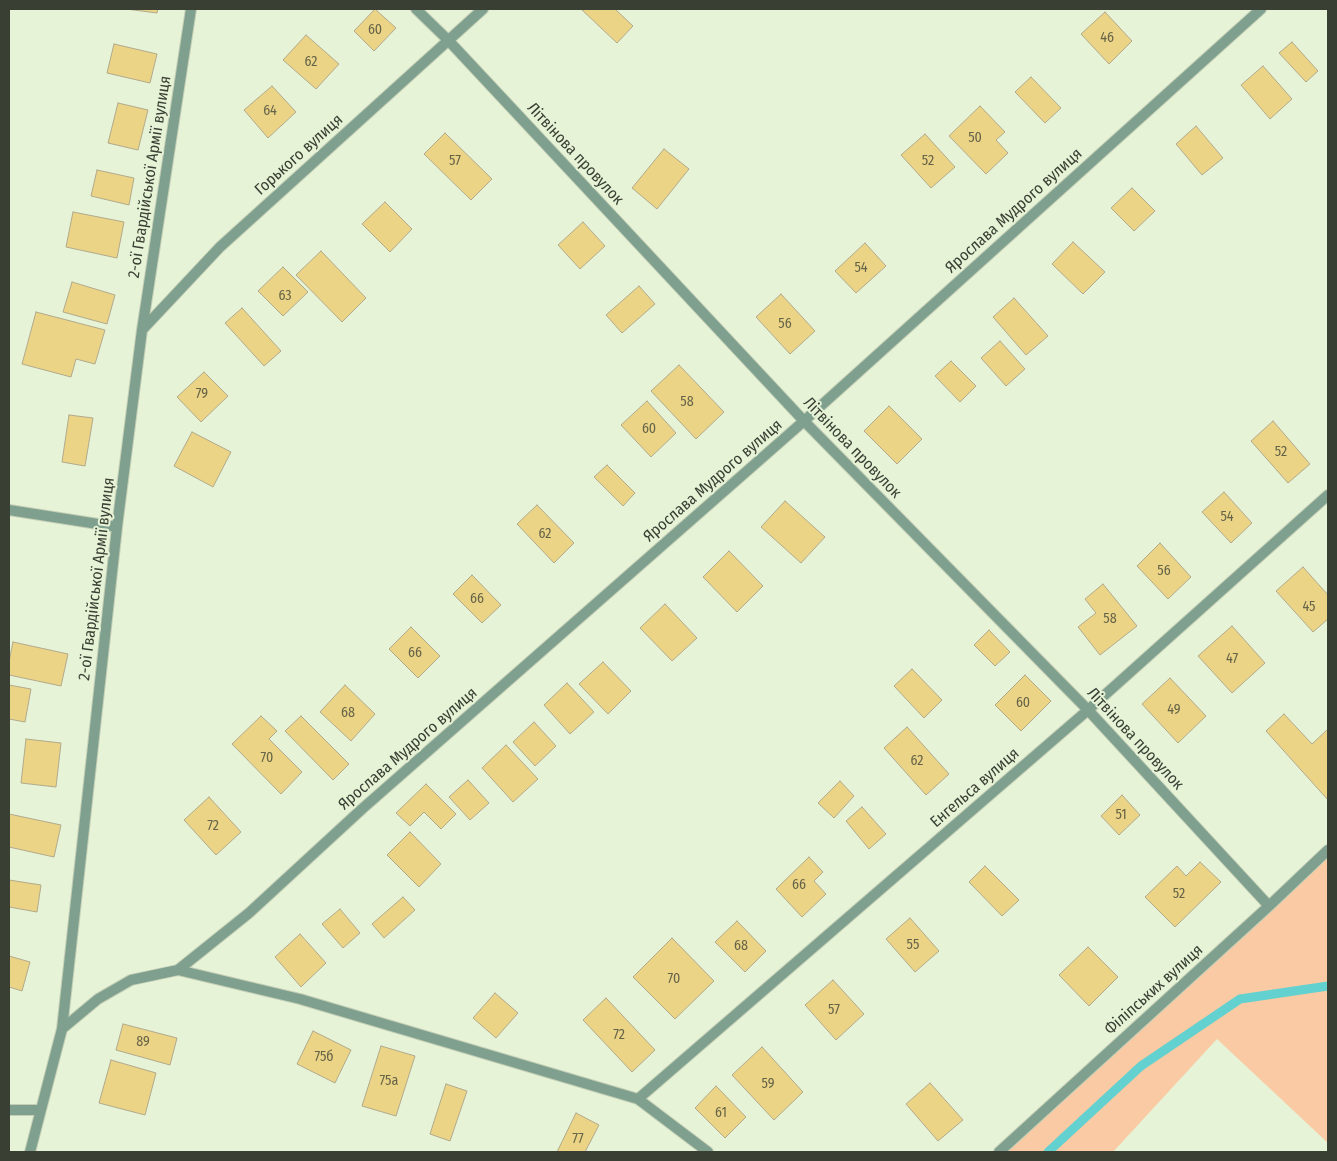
<!DOCTYPE html>
<html>
<head>
<meta charset="utf-8">
<style>
	body { margin:0 }
	#map { position:relative; width:1337px; height:1161px; overflow:hidden; background:#e6f3d6; font-family:"Fira Sans Condensed",sans-serif }
	canvas { display:block }
	.frame { position:absolute; inset:0; border:10px solid #3a3f34; pointer-events:none }
</style>
</head>
<body>
<div id="map">
<canvas width="1337" height="1161"></canvas>
<div class="frame"></div>
</div>
<script>
const ctx = document.querySelector('canvas').getContext('2d');
ctx.lineJoin = 'round';
function paint(path, color) { ctx.fillStyle = color; ctx.fill(path, 'evenodd'); }
const toPath = rows => new Path2D(rows.map(r => 'M' + r).join(''));
function stroke(path, color, width, dash) { ctx.strokeStyle = color; ctx.lineWidth = width; ctx.lineCap = dash ? 'butt' : 'round'; ctx.setLineDash(dash || []); ctx.stroke(path); }
function drawText(font, color, halo, rows, align = 'center') {
  ctx.font = font + ' "Fira Sans Condensed",sans-serif'; ctx.lineWidth = 4; ctx.setLineDash([]); ctx.textBaseline = 'middle'; ctx.strokeStyle = halo; ctx.fillStyle = color; for (const [text, x, y, turn = 0] of rows) {
    ctx.save(); ctx.translate(x, y); ctx.rotate((+turn || 0) * Math.PI / 180); ctx.textAlign = isNaN(turn) ? turn : align; if (halo) ctx.strokeText(text, 0, 0); ctx.fillText(text, 0, 0); ctx.restore();
  }
}
paint(toPath([
	[1328,850,1328,1143,1217,1039,1113,1152,999,1152]
]), '#f9caa4');
stroke(toPath([
	[1048,1152,1141,1066,1240,999,1328,986]
]), '#62d1cf', 9);
const building = toPath([
	[126,9,158,9,157,13,126,9],
	[375,9,396,28,374,51,354,31,375,9],
	[581,9,615,9,633,26,617,43,581,9],
	[1105,12,1132,41,1109,64,1081,34,1105,12],
	[306,35,339,64,316,89,283,60,306,35],
	[1292,42,1318,71,1306,82,1279,53,1292,42],
	[114,44,157,54,150,83,107,73,114,44],
	[1263,66,1292,99,1270,119,1241,85,1263,66],
	[1031,77,1061,108,1045,123,1015,92,1031,77],
	[272,86,296,112,268,138,244,110,272,86],
	[118,103,148,110,138,150,108,143,118,103],
	[980,106,1005,132,996,140,1008,153,986,174,949,136,980,106],
	[1196,126,1223,158,1202,175,1176,144,1196,126],
	[445,133,492,179,471,200,424,154,445,133],
	[925,134,955,167,931,188,901,155,925,134],
	[664,149,689,169,657,209,632,188,664,149],
	[97,170,134,178,129,205,91,196,97,170],
	[1132,188,1155,211,1134,231,1111,208,1132,188],
	[385,202,412,229,390,252,362,224,385,202],
	[73,212,124,222,117,258,66,247,73,212],
	[583,222,605,246,580,269,558,245,583,222],
	[1073,242,1105,272,1083,294,1052,264,1073,242],
	[865,243,886,266,856,293,835,271,865,243],
	[321,251,366,298,342,322,296,275,321,251],
	[283,267,308,292,283,316,258,291,283,267],
	[72,282,115,295,107,324,63,312,72,282],
	[639,286,655,304,622,333,606,315,639,286],
	[781,294,815,331,790,354,756,317,781,294],
	[1014,298,1048,336,1026,355,993,317,1014,298],
	[242,308,281,351,264,366,225,323,242,308],
	[36,312,105,330,95,364,76,359,71,377,22,364,36,312],
	[1000,341,1025,369,1006,386,981,358,1000,341],
	[951,361,976,386,960,402,935,376,951,361],
	[679,365,724,412,696,439,651,391,679,365],
	[204,372,228,396,201,422,177,397,204,372],
	[647,401,676,433,651,457,621,425,647,401],
	[889,406,922,439,897,464,864,431,889,406],
	[69,415,93,418,85,466,62,462,69,415],
	[1273,421,1310,464,1288,483,1251,441,1273,421],
	[192,432,231,452,213,487,174,466,192,432],
	[607,465,635,493,623,506,594,477,607,465],
	[1224,492,1252,523,1231,543,1202,512,1224,492],
	[785,501,825,537,801,563,761,527,785,501],
	[537,505,574,543,554,563,517,524,537,505],
	[1160,543,1191,577,1168,599,1137,566,1160,543],
	[729,551,763,586,737,612,703,577,729,551],
	[1303,567,1328,595,1328,619,1313,632,1276,591,1303,567],
	[472,575,501,605,482,623,453,594,472,575],
	[1103,584,1137,626,1100,655,1078,627,1096,613,1085,599,1103,584],
	[665,604,697,638,672,661,640,628,665,604],
	[1232,626,1265,663,1232,693,1198,656,1232,626],
	[411,627,440,656,418,678,389,649,411,627],
	[989,630,1010,652,995,666,974,645,989,630],
	[13,642,68,654,61,686,9,675,9,662,13,642],
	[603,662,631,691,608,714,579,684,603,662],
	[912,669,942,700,924,718,894,686,912,669],
	[1025,675,1051,701,1021,731,995,705,1025,675],
	[1170,678,1206,716,1178,743,1142,704,1170,678],
	[567,683,594,712,570,734,544,705,567,683],
	[9,685,31,689,25,722,9,719,9,685],
	[345,685,375,714,351,741,320,712,345,685],
	[1284,714,1312,744,1328,729,1328,800,1266,731,1284,714],
	[261,716,277,731,269,739,302,772,281,794,232,744,261,716],
	[301,716,349,764,333,780,285,731,301,716],
	[534,722,556,746,535,766,513,742,534,722],
	[907,727,949,774,926,795,884,748,907,727],
	[26,739,61,743,56,787,21,783,26,739],
	[506,745,538,779,513,802,482,768,506,745],
	[468,780,489,803,470,820,449,797,468,780],
	[840,781,854,796,834,818,818,803,840,781],
	[426,784,456,814,441,829,424,812,410,826,396,813,426,784],
	[1122,795,1140,815,1119,835,1101,816,1122,795],
	[209,797,241,832,216,855,184,820,209,797],
	[862,807,886,834,869,849,846,821,862,807],
	[9,814,61,825,54,857,9,847,9,814],
	[410,832,441,864,419,887,387,855,410,832],
	[809,857,823,872,814,881,826,894,802,917,776,889,809,857],
	[1200,862,1221,882,1175,927,1145,897,1177,866,1186,876,1200,862],
	[985,866,1019,900,1002,916,969,882,985,866],
	[9,880,41,885,37,912,9,907,9,880],
	[403,897,415,910,384,938,372,924,403,897],
	[340,909,360,933,343,948,322,924,340,909],
	[910,918,939,951,915,972,886,939,910,918],
	[737,921,766,951,745,972,715,942,737,921],
	[300,934,326,963,301,987,275,957,300,934],
	[672,938,714,981,675,1019,633,977,672,938],
	[1088,947,1118,977,1089,1006,1059,975,1088,947],
	[9,956,30,962,22,991,9,987,9,956],
	[833,980,864,1014,836,1040,805,1005,833,980],
	[495,993,518,1013,496,1038,473,1018,495,993],
	[606,998,655,1050,632,1072,583,1020,606,998],
	[123,1024,177,1038,170,1065,116,1050,123,1024],
	[313,1031,351,1050,335,1083,297,1064,313,1031],
	[381,1046,415,1056,396,1116,362,1106,381,1046],
	[762,1047,803,1092,774,1120,732,1075,762,1047],
	[111,1060,156,1073,145,1115,99,1103,111,1060],
	[930,1083,963,1120,938,1141,906,1104,930,1083],
	[446,1084,467,1091,450,1141,430,1134,446,1084],
	[716,1086,746,1117,725,1138,695,1108,716,1086],
	[576,1113,599,1125,585,1152,557,1152,576,1113]
]);
paint(building, '#ebd486');
stroke(building, '#b1a98c', 1);
const street = toPath([
	[416,9,448,40,804,421,1088,710,1269,906],
	[142,330,220,247,483,9],
	[9,510,117,527],
	[178,970,300,999,638,1099,708,1152],
	[62,1029,98,999,131,980,178,970,249,913,362,809,804,421,1261,9],
	[638,1099,1088,710,1328,495],
	[9,1110,40,1110],
	[30,1152,62,1029,117,527,142,330,191,9],
	[999,1152,1269,906,1328,850]
]);
stroke(street, '#c4cfb6', 12);
stroke(street, '#7fa08e', 10);
drawText('14px', '#666448', null, [
	["60",375,30],
	["46",1107,38],
	["62",311,62],
	["64",270,111],
	["50",975,138],
	["57",455,161],
	["52",928,161],
	["54",861,268],
	["63",285,296],
	["56",785,324],
	["79",202,394],
	["58",687,402],
	["60",649,429],
	["52",1281,452],
	["54",1227,517],
	["62",545,534],
	["56",1164,571],
	["66",477,599],
	["45",1309,607],
	["58",1110,619],
	["66",415,653],
	["47",1232,659],
	["60",1023,703],
	["49",1174,710],
	["68",348,713],
	["70",267,758],
	["62",917,761],
	["51",1121,815],
	["72",213,826],
	["66",799,885],
	["52",1179,894],
	["55",913,945],
	["68",741,946],
	["70",674,979],
	["57",834,1010],
	["72",619,1035],
	["89",143,1042],
	["75б",324,1057],
	["75а",389,1081],
	["59",768,1084],
	["61",721,1113],
	["77",578,1139]
]);
drawText('16px', '#3a3f34', '#e6f3d6', [
	["Літвінова провулок",575,154,47],
	["Горького вулиця",299,155,-42],
	["2-ої Гвардійської Армії вулиця",150,177,-81],
	["Ярослава Мудрого вулиця",1014,211,-42],
	["Літвінова провулок",852,448,46],
	["Ярослава Мудрого вулиця",713,481,-41],
	["2-ої Гвардійської Армії вулиця",97,579,-83],
	["Літвінова провулок",1135,739,47],
	["Ярослава Мудрого вулиця",408,749,-41],
	["Енгельса вулиця",975,788,-41],
	["Філіпських вулиця",1154,990,-42]
]);
</script>
</body>
</html>
